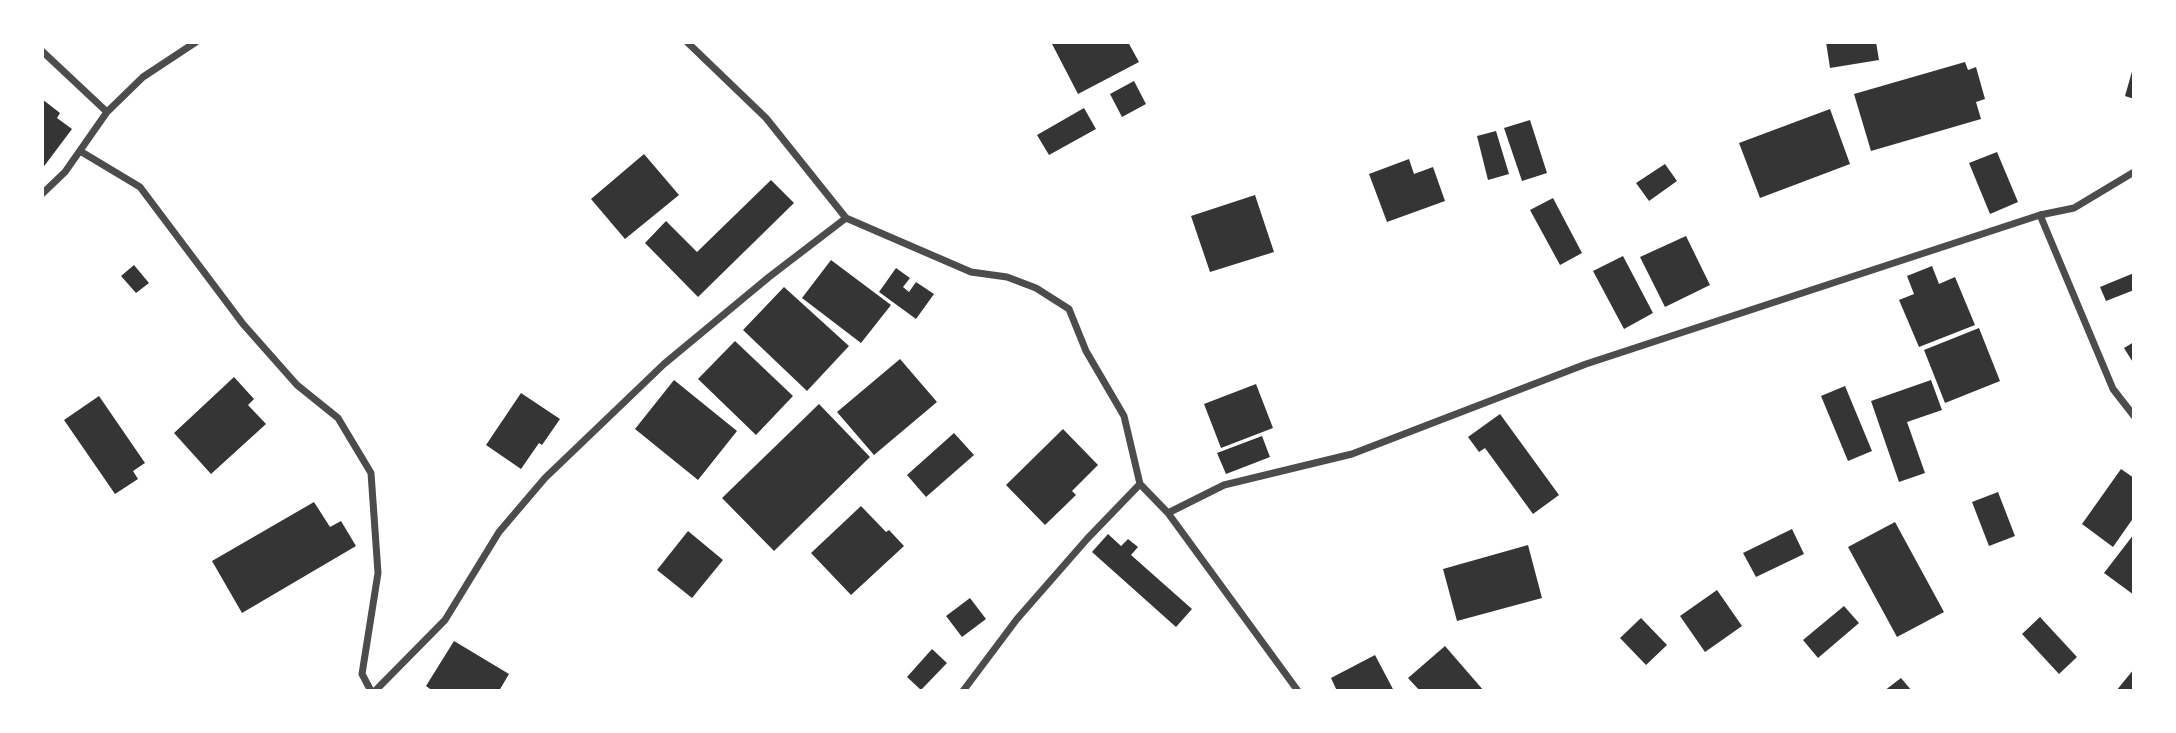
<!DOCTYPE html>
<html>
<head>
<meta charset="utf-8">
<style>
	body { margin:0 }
	#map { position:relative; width:2176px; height:733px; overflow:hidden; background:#fff; font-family:Barlow,sans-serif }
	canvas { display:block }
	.frame { position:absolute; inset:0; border:44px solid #fff; pointer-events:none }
</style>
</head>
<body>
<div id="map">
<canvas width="2176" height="733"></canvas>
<div class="frame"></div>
</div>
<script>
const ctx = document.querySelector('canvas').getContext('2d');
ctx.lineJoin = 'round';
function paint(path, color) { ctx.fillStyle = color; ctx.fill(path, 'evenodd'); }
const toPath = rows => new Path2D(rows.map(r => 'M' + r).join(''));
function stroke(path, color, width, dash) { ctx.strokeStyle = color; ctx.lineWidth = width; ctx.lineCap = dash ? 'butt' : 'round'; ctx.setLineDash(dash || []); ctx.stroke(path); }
paint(toPath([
	[1051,42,1128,42,1139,62,1078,94],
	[1826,42,1876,42,1879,60,1830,68],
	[1965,62,1968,70,1976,67,1985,99,1976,102,1981,119,1871,151,1854,94],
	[2133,68,2134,68,2134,99,2125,96],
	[1134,81,1146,104,1122,117,1110,94],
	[42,99,60,113,57,118,72,129,42,169],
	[1084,108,1096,129,1049,155,1037,135],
	[1830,109,1850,164,1760,198,1739,143],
	[1530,120,1547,173,1522,181,1504,128],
	[1496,131,1509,174,1488,180,1477,136],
	[1997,152,2018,202,1990,214,1969,163],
	[644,154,679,195,625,239,591,199],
	[1409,159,1414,174,1433,167,1445,201,1387,222,1369,174],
	[1665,164,1677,181,1649,201,1636,183],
	[771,180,794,203,698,297,645,243,666,221,697,252],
	[1255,195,1274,252,1210,272,1191,216],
	[1553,198,1582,253,1560,265,1530,210],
	[1686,236,1710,285,1665,307,1640,257],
	[1623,256,1653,313,1624,329,1593,271],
	[831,260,891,305,861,343,802,298],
	[134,265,149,283,136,293,121,276],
	[1932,266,1939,284,1955,277,1975,325,1919,347,1899,300,1914,294,1907,276],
	[896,268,910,278,903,287,909,292,916,282,934,294,916,319,879,292],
	[2134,273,2134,290,2106,301,2100,287],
	[784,287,849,346,807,391,743,330],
	[1979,328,2000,381,1945,403,1924,350],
	[735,341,793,396,756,435,698,379],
	[2134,342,2134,364,2124,348],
	[900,359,937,402,874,455,837,412],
	[234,377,254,399,248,405,266,424,211,474,174,433],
	[674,380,737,431,698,480,635,429],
	[1931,380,1942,410,1907,422,1925,473,1899,482,1871,401],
	[1256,384,1273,428,1221,448,1204,404],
	[1845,386,1872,451,1848,461,1821,396],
	[521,393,560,419,542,445,539,443,521,469,486,445],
	[99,396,145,463,133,471,138,479,115,494,64,420],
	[819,404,870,457,774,551,722,498],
	[1500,414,1559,495,1533,514,1485,448,1479,452,1468,437],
	[1063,429,1098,465,1072,491,1076,495,1045,525,1006,485],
	[954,433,974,455,926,497,907,475],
	[1262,436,1270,457,1226,474,1217,453],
	[2121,469,2134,478,2134,517,2113,547,2082,524],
	[1998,492,2015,536,1989,546,1972,502],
	[314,502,330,527,341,521,356,546,242,613,212,561],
	[861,506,886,532,889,530,904,546,851,595,811,553],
	[1895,522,1944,612,1897,637,1848,547],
	[1792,529,1804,554,1756,577,1743,553],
	[688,531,723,560,692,598,657,570],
	[1108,534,1121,546,1128,539,1138,547,1131,555,1192,609,1176,627,1092,552],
	[2134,534,2134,595,2104,573],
	[1528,545,1542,598,1457,621,1443,569],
	[1717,590,1742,626,1705,652,1680,616],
	[970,598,986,619,962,637,946,616],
	[1844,606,1859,623,1818,658,1803,640],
	[2040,617,2077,657,2059,674,2022,634],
	[1641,618,1667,645,1646,665,1620,638],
	[454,641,509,674,499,691,433,691,426,686],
	[1445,646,1484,691,1420,691,1408,678],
	[932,649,947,663,921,690,907,677],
	[1375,655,1394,691,1337,691,1331,678],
	[2134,669,2134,691,2116,691],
	[1901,678,1912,691,1884,691]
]), '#353535');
stroke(toPath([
	[687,42,766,118,846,218,971,272,1007,277,1036,288,1069,309,1086,351,1124,416,1140,484,1087,539,1017,619,963,691],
	[42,51,107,112],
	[80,151,140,187,243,324,297,385,338,418,371,473,378,573,362,674,371,691],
	[42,194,65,172,107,112,143,77,196,42],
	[2040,215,2113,389,2134,416],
	[1140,484,1168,513,1224,485,1352,454,1586,364,2040,215,2074,208,2134,172],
	[1168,513,1298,691],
	[375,691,445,620,499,532,545,478,664,364,769,277,846,218]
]), '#4c4c4c', 7);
</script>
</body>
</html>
